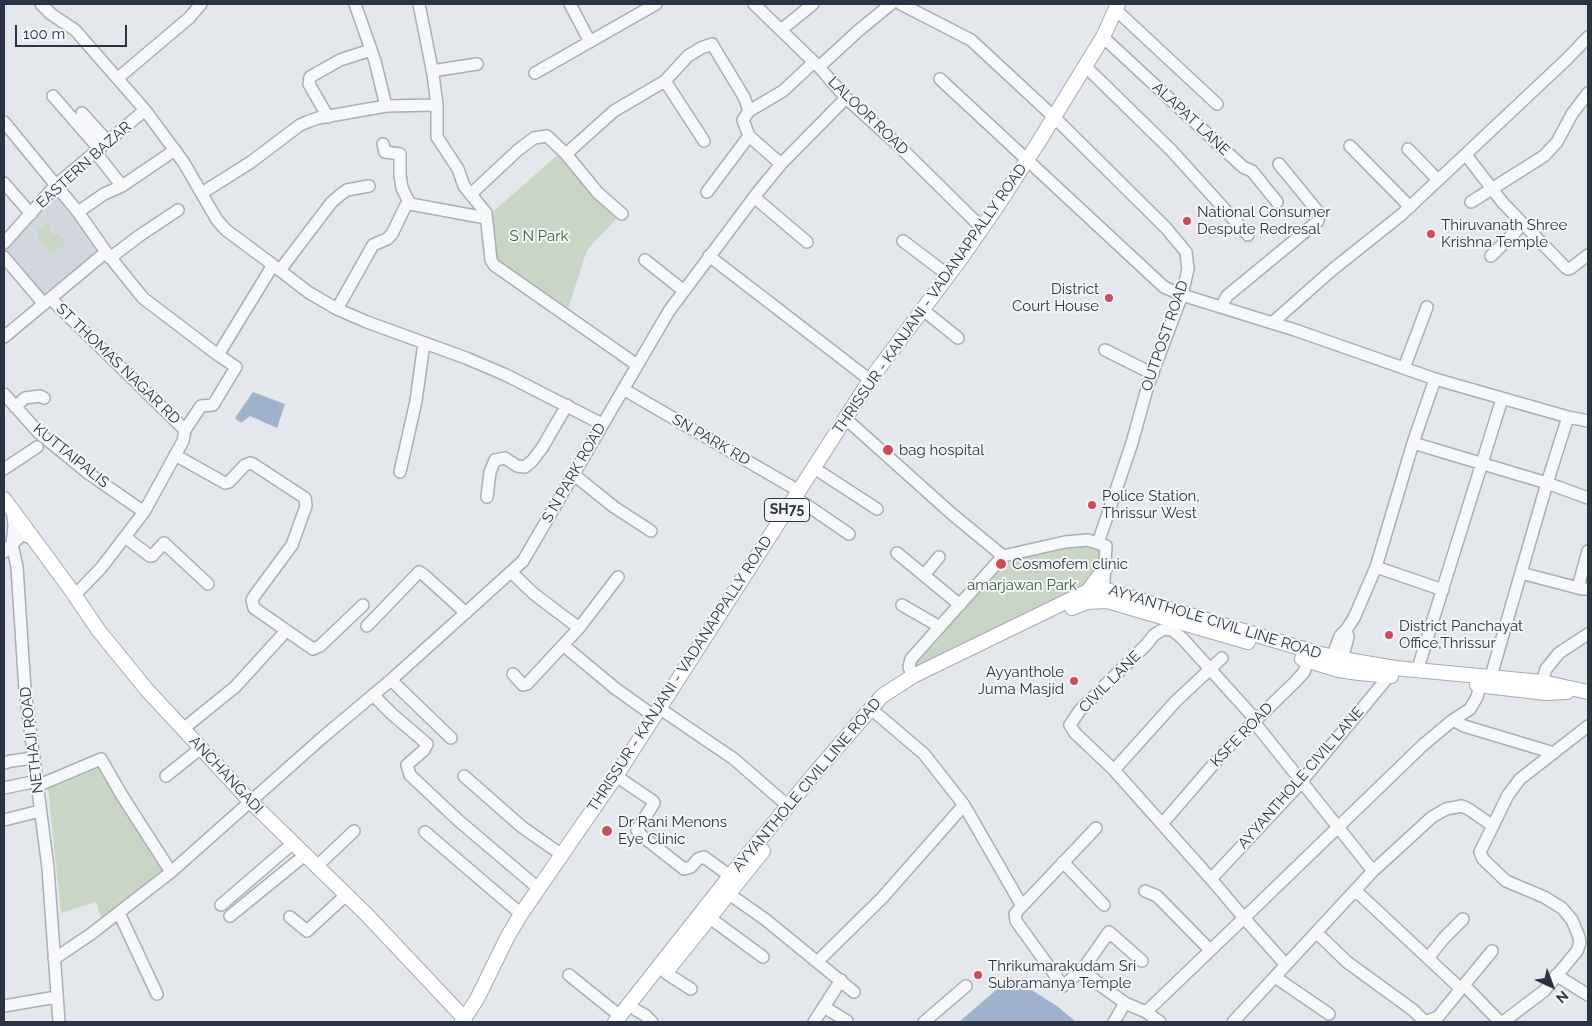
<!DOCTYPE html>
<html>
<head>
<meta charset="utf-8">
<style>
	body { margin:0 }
	#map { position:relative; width:1592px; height:1026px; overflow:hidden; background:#e4e7ec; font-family:Raleway,sans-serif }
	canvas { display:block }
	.frame { position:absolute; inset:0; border:5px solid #2b3445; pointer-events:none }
	.north { position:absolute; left:1527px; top:961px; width:50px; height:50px; -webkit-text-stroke:4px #f4f6f9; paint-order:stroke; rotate:137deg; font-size:14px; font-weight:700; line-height:20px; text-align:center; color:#2b3445 }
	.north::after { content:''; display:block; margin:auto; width:18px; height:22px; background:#2b3445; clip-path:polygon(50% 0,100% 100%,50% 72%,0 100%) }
	.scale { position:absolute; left:15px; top:25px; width:112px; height:22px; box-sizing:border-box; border:2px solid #2b3445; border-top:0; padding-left:6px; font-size:15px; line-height:18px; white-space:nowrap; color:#2b3445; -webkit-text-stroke:4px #f4f6f9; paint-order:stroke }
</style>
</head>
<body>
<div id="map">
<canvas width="1592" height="1026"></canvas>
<div class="frame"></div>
<div class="north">N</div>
<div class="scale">100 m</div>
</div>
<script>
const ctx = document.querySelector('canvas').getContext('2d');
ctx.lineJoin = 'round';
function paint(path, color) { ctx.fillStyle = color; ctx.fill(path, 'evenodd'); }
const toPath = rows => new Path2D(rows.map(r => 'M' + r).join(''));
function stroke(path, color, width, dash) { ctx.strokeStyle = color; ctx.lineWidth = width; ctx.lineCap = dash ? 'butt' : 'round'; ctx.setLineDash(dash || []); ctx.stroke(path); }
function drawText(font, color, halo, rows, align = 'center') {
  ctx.font = font + ' Raleway,sans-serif'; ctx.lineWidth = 4; ctx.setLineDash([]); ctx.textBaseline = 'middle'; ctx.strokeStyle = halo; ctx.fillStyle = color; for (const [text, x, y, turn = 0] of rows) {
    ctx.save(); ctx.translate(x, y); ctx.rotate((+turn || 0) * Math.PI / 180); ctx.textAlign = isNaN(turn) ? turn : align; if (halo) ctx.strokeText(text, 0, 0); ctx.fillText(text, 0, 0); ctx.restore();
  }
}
paint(toPath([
	[56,189,102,252,44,301,4,254,4,248]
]), '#d2d6de');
paint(toPath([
	[561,152,618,217,587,250,566,315,494,265,486,218],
	[48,223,52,235,57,234,66,240,65,244,51,255,47,254,47,249,41,242,37,230],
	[1065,542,1106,546,1105,567,1088,590,912,675,911,659,1003,556],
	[99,768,166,872,102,921,96,902,61,913,48,789]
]), '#c9d6c5');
paint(toPath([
	[253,392,285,404,277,428,250,416,241,423,235,418],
	[1011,977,1057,1006,1076,1022,959,1022]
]), '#9fb4cc');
const minor = toPath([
	[41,4,51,14,75,30,145,110,184,163,217,220,226,230,273,265,218,355],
	[355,4,375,61,386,106],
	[419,4,433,74,437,105,437,137,458,169,464,186,486,213,491,260,494,265,637,365],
	[570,4,590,42],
	[754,4,819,67,846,98,899,146,982,228],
	[901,4,971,40,1054,117,1166,228,1186,252,1188,269,1182,295,1148,385,1132,443,1098,543],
	[1115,9,1217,104],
	[781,30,813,4],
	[1103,37,1243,167,1252,171,1277,202],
	[1085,66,1171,150,1248,235],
	[819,67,858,31,891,4],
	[432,71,477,64],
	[535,73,656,4],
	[118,78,189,18,201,4],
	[940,79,1164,287,1182,295,1295,330,1435,379],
	[665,81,704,141],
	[53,96,100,150],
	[82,113,108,142],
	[328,117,309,84,310,77,340,60,371,50],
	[4,122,78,212,106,252,4,337],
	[383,144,385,152,400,154,400,175,402,188,410,204],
	[1350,146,1410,207],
	[1408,149,1438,180],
	[96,153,122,186],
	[1466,155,1503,203,1565,267,1568,269,1571,268,1588,255],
	[781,164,749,136,743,120,749,111,783,91,814,62],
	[4,183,31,214],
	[707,192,749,136],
	[202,193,251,162,300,125,307,122,318,118,386,106,437,105],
	[471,194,518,150,534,138,547,136,566,154],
	[754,197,807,242],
	[1471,202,1544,156,1557,142,1572,114,1588,93],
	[78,212,104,194,122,186,175,150],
	[622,214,598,193,566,154,614,111,665,81,688,56,701,48,712,44,744,97,749,111],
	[903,241,948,275],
	[4,243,56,185,145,110],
	[709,256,870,380],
	[1491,256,1523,224],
	[4,257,44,304],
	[110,258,139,236,178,210],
	[645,260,684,291],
	[273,265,308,292,337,309,367,322,466,358,506,375,602,424],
	[280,270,331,203,340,195,347,190,369,186],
	[51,299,185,430],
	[1221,307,1227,296,1318,221,1319,213,1279,164],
	[337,309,373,245,387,239,392,234,406,205,410,204,486,218],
	[922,309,958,338],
	[1272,323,1332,270,1401,215,1567,59,1588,37],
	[1105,350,1153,374],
	[1404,368,1427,307],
	[623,389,799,491],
	[4,394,39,433,88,473,144,512],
	[15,407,25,398,40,396,44,398],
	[846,419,952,514,1003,556,1065,542,1088,540,1106,546,1103,598],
	[1413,443,1547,483,1568,417],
	[175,455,225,483,229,482,245,465,250,463,253,464,305,498,306,506,292,545,255,595,252,600,254,608,313,649,320,646,363,605],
	[814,468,877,509],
	[4,469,37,447],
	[400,472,416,401,424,343],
	[573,474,614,507,651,531],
	[487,497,490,472,495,460,505,458,517,466,525,467,532,461,542,448,567,405],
	[795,497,849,534],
	[125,537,150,556,152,556,164,543,208,584],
	[32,538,22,535,12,544,17,567,25,690,48,868,59,1022],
	[4,552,12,544,14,525,12,509],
	[897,553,960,605],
	[1376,567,1443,590],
	[511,572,534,594,579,628],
	[1521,573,1582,589,1588,589],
	[924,575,939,557],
	[1578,587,1588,551],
	[75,595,101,568,144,512,183,441,185,430,201,406,213,405,236,367,218,355,143,298,106,252],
	[902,605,940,627],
	[367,626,419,572,424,575,466,613],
	[1171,629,1182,638,1256,720],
	[563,645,616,689,654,716],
	[1330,663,1340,636,1346,630,1354,618,1376,567,1413,443,1435,379,1568,417,1588,421],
	[1340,667,1348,637,1346,630],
	[1417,671,1502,399],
	[513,674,523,685,527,684,579,628,618,577],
	[913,676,909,667,911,659,1003,556],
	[391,680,451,738],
	[1542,682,1546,669,1559,653,1588,634],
	[1489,683,1547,483,1588,498],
	[373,695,392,714,427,744,424,750,407,765,410,775,459,821,538,888],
	[659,708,734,759,788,806],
	[870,708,924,754,964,805,1022,906,1015,914,1016,921,1063,986,1083,969,1109,932,1142,961],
	[1453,720,1464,726,1554,753],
	[1254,722,1373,871],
	[183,729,235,687,286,631],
	[4,763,11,761,34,758],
	[1114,770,1176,701,1222,658],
	[166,776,201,748],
	[464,776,522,827,562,855],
	[616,776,653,801,654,803,637,830,642,836,684,869,691,867,698,859,704,857,730,876],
	[37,786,101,759,121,794,171,872],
	[4,788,37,781],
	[4,820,40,811],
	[1162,824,1231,744,1295,682,1304,672,1308,661],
	[425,832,521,914],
	[1063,862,1104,905],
	[316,867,354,831],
	[1211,879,1296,788,1389,676],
	[722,889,766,920,854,992],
	[1145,891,1157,896,1210,950],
	[1356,891,1461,989],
	[221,905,292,844],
	[1022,906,1096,828],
	[119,913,157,994],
	[230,916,305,855],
	[290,917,307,931,346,895],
	[710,918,763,957],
	[1317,933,1347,962,1413,1010,1425,1022],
	[1429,957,1444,938,1463,919],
	[54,959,91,934,171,872,323,737,391,680,523,561,669,311,758,192,781,164,846,98],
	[817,962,882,898,964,805],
	[1286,965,1244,918,1423,745,1453,720,1470,709,1477,697,1480,686],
	[1083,969,1100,985,1125,1003],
	[666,973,691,989],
	[569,975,620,1016],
	[1556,975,1588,995],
	[1275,977,1329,1014],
	[1464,985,1492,951],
	[4,1006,56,997],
	[636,1010,645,1015,652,1022],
	[1146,1012,1160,1022],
	[814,1022,841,980,824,1007,847,1021],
	[924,1022,966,986],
	[1114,1022,1125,1003,1146,1012,1244,918,1211,879,1114,770,1075,733,1070,725,1080,710,1146,645,1154,635,1162,630,1171,629,1176,621],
	[1233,1022,1373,871,1432,817,1446,809,1462,806,1470,810,1493,826],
	[1425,1022,1438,1017,1464,985,1500,1022],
	[1503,1022,1544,991,1577,951,1580,943,1579,937,1572,920,1562,908,1544,897,1506,881,1483,859,1480,852,1508,795,1520,779,1588,726]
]);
const major = toPath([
	[4,499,69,587,99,631,147,690,250,801,367,915,465,1019],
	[1088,593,1088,591,1106,567],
	[1072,608,1087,602,1107,601,1248,642],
	[1302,659,1339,670,1359,673,1391,676],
	[1477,685,1546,693,1567,692],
	[670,967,763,851],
	[462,1022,477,999,508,936,521,914,616,776,870,380,962,257,1000,202,1038,143,1103,37,1118,4],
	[615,1022,730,876,815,773,882,696,913,676,1088,591,1103,589,1317,653,1342,659,1395,668,1542,682,1588,692]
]);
stroke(minor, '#a9aeb7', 14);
stroke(major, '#a3abb8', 16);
stroke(minor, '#f7f8fa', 11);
stroke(major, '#fff', 14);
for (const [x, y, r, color] of [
	[1187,221,5,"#d1495b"],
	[1431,234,5,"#d1495b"],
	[1109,298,5,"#d1495b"],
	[888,450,6,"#d1495b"],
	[1092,505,5,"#d1495b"],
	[1001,564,6,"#d1495b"],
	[1389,635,5,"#d1495b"],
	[1074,681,5,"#d1495b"],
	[607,831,6,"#d1495b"],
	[978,975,5,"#d1495b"]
]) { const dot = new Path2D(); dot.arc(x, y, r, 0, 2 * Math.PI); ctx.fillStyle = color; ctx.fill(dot); stroke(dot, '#f4f6f9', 2); }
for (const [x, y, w] of [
	[787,510,45]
]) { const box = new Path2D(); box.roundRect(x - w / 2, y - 11.5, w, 23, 4); ctx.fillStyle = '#f4f6f9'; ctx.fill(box); stroke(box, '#2b3445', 1); }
drawText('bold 14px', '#2b3445', null, [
	["SH75",787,510]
]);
drawText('15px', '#2b3445', '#f4f6f9', [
	["LALOOR ROAD",868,116,44],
	["ALAPAT LANE",1191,119,43],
	["EASTERN BAZAR",84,165,-42],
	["THRISSUR - KANJANI - VADANAPPALLY ROAD",930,299,-55],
	["OUTPOST ROAD",1165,336,-71],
	["ST THOMAS NAGAR RD",118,364,44],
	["SN PARK RD",711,440,30],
	["KUTTAIPALIS",71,456,39],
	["S N PARK ROAD",574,473,-60],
	["AYYANTHOLE CIVIL LINE ROAD",1215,622,17],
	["THRISSUR - KANJANI - VADANAPPALLY ROAD",680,674,-57],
	["CIVIL LANE",1110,682,-45],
	["KSFE ROAD",1242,735,-46],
	["NETHAJI ROAD",32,740,-97],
	["ANCHANGADI",226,775,47],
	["AYYANTHOLE CIVIL LANE",1301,778,-49],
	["AYYANTHOLE CIVIL LINE ROAD",807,785,-50]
]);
drawText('15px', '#2b3445', '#f4f6f9', [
	["National Consumer",1197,212],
	["Despute Redresal",1197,229],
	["Thiruvanath Shree",1441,225],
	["Krishna Temple",1441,242],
	["District",1099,289,"right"],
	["Court House",1099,306,"right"],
	["bag hospital",899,450],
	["Police Station,",1102,496],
	["Thrissur West",1102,513],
	["Cosmofem clinic",1012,564],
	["District Panchayat",1399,626],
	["Office,Thrissur",1399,643],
	["Ayyanthole",1064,672,"right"],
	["Juma Masjid",1064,689,"right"],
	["Dr Rani Menons",618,822],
	["Eye Clinic",618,839],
	["Thrikumarakudam Sri",988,966],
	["Subramanya Temple",988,983]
], 'left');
drawText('15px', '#3f6138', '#f4f6f9', [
	["S N Park",539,236],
	["amarjawan Park",1022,585]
]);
</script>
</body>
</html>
